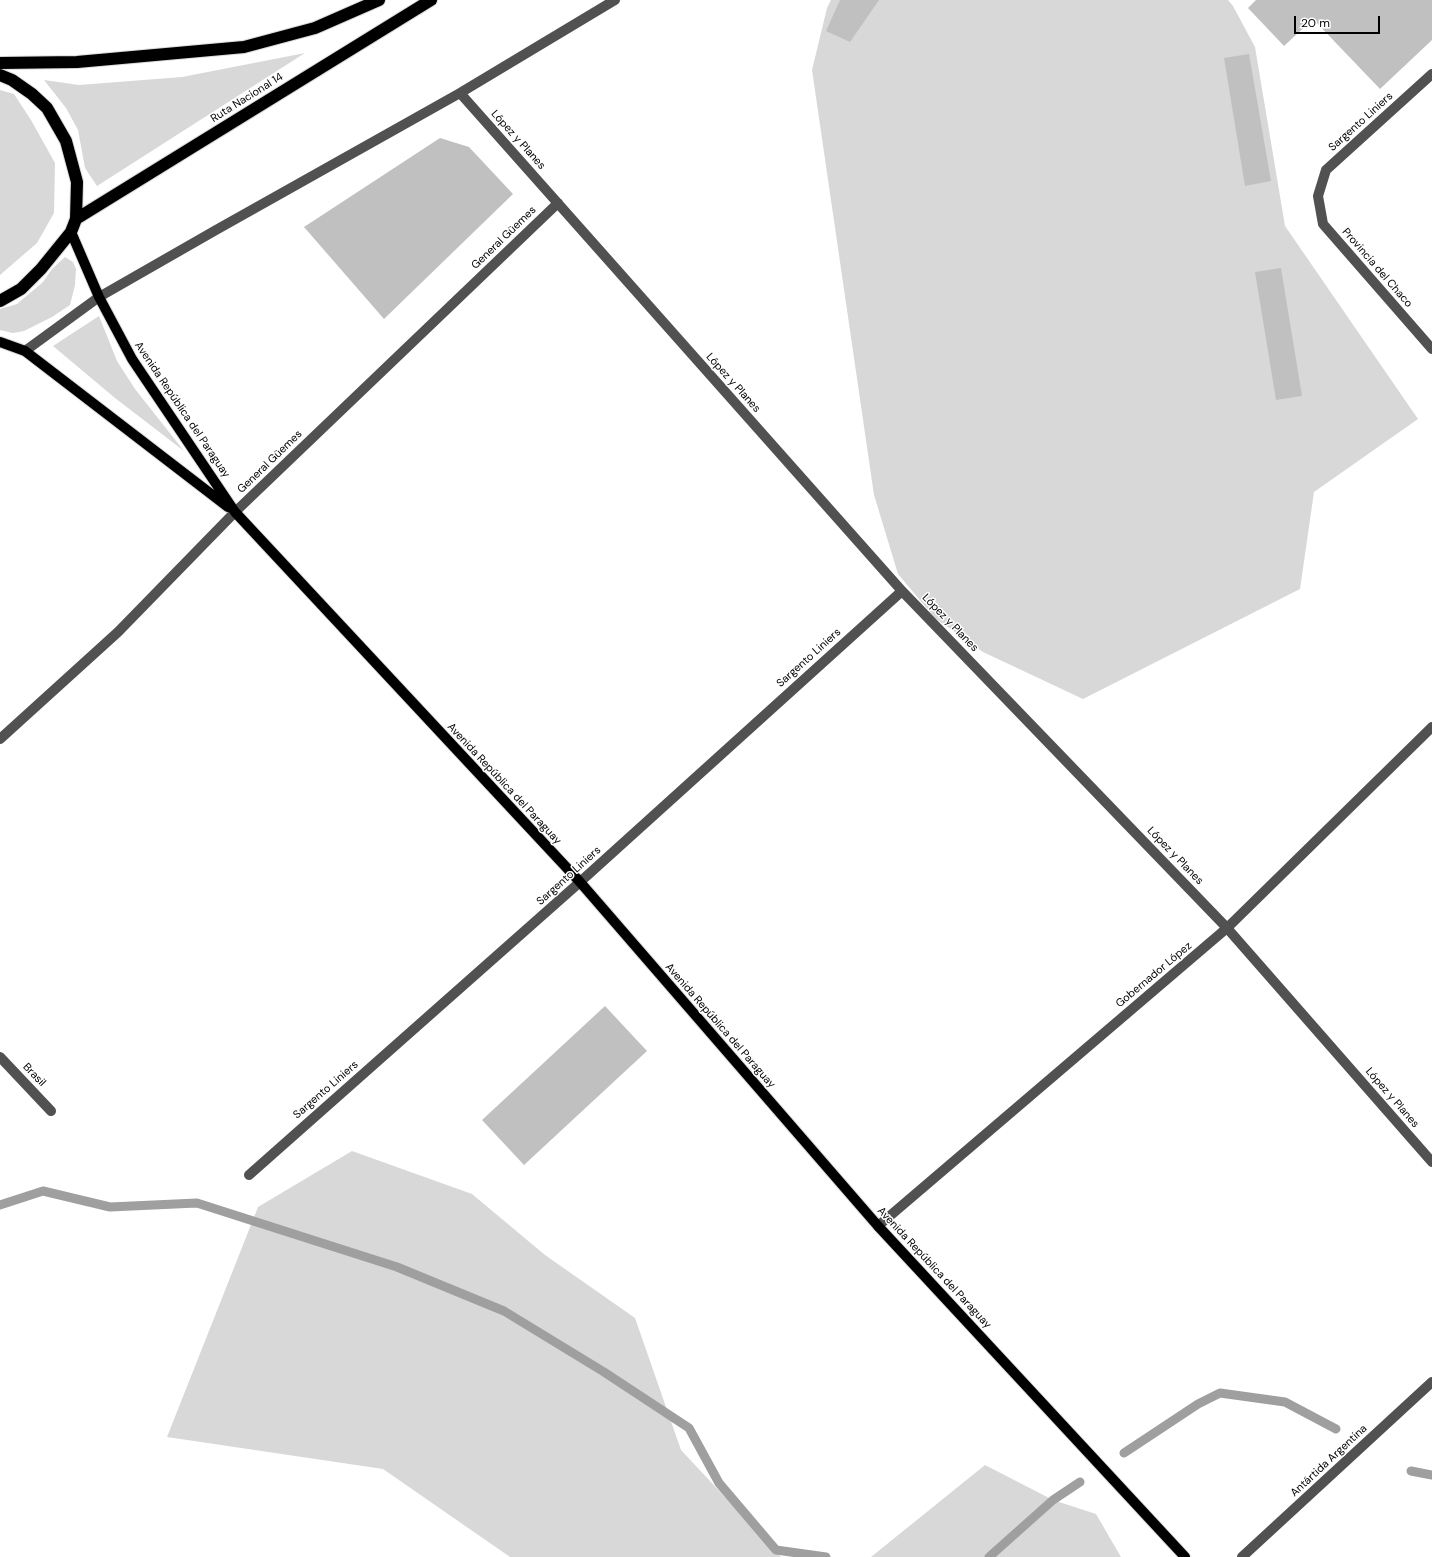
<!DOCTYPE html>
<html>
<head>
<meta charset="utf-8">
<style>
	body { margin:0 }
	#map { position:relative; width:1432px; height:1557px; overflow:hidden; background:#fff; font-family:"DM Sans",sans-serif }
	canvas { display:block }
	.scale { position:absolute; left:1294px; top:16px; width:86px; height:18px; box-sizing:border-box; border:2px solid #000; border-top:0; padding-left:5px; font-size:12px; line-height:14px; white-space:nowrap; color:#000; -webkit-text-stroke:3px #fff; paint-order:stroke }
</style>
</head>
<body>
<div id="map">
<canvas width="1432" height="1557"></canvas>
<div class="scale">20 m</div>
</div>
<script>
const ctx = document.querySelector('canvas').getContext('2d');
ctx.lineJoin = 'round';
function paint(path, color) { ctx.fillStyle = color; ctx.fill(path, 'evenodd'); }
const toPath = rows => new Path2D(rows.map(r => 'M' + r).join(''));
function stroke(path, color, width, dash) { ctx.strokeStyle = color; ctx.lineWidth = width; ctx.lineCap = dash ? 'butt' : 'round'; ctx.setLineDash(dash || []); ctx.stroke(path); }
function drawText(font, color, halo, rows, align = 'center') {
  ctx.font = font + ' "DM Sans",sans-serif'; ctx.lineWidth = 3; ctx.setLineDash([]); ctx.textBaseline = 'middle'; ctx.strokeStyle = halo; ctx.fillStyle = color; for (const [text, x, y, turn = 0] of rows) {
    ctx.save(); ctx.translate(x, y); ctx.rotate((+turn || 0) * Math.PI / 180); ctx.textAlign = isNaN(turn) ? turn : align; if (halo) ctx.strokeText(text, 0, 0); ctx.fillText(text, 0, 0); ctx.restore();
  }
}
paint(toPath([
	[831,0,1228,0,1233,6,1255,47,1285,226,1418,419,1314,492,1300,589,1083,699,983,652,935,618,898,574,874,495,812,70,827,8],
	[305,53,97,186,85,168,78,130,66,108,44,80,79,85,182,77],
	[0,90,14,94,31,120,55,163,54,213,37,243,0,275],
	[65,257,73,262,76,269,75,285,70,305,52,317,24,331,13,333,0,330,0,309,17,304,43,282,52,269],
	[99,316,117,361,135,389,184,451,115,398,53,346],
	[352,1151,472,1194,545,1255,635,1318,681,1450,781,1557,510,1557,383,1469,167,1437,258,1207],
	[985,1465,1053,1500,1096,1514,1121,1557,871,1557]
]), '#d8d8d8');
stroke(toPath([
	[0,1205,43,1191,110,1207,197,1203,397,1267,504,1311,604,1372,689,1428,719,1483,776,1550,826,1557],
	[1124,1453,1198,1404,1220,1393,1285,1402,1336,1429],
	[1411,1471,1432,1475],
	[989,1557,1053,1500,1080,1482]
]), '#9f9f9f', 9);
paint(toPath([
	[840,0,879,0,850,42,826,31],
	[1256,0,1432,0,1432,40,1380,89,1313,19,1284,46,1248,8],
	[1249,54,1271,181,1245,186,1224,58],
	[440,138,469,147,513,194,384,319,304,227],
	[1281,268,1302,396,1276,400,1255,272],
	[605,1006,647,1051,524,1165,482,1120]
]), '#c0c0c0');
const major = toPath([
	[71,232,99,297,132,359,235,512,580,882,878,1226,1185,1557],
	[0,342,25,351,228,507]
]);
const highway = toPath([
	[0,63,77,62,244,47,315,28,379,0],
	[0,75,12,80,32,94,47,108,66,141,77,182,76,219,71,232,41,269,21,289,0,301],
	[76,219,431,0]
]);
stroke(major, '#dbdbdb', 12);
stroke(highway, '#dbdbdb', 14);
stroke(toPath([
	[1432,74,1326,170,1318,196,1323,224,1432,349],
	[460,93,902,591,1227,928,1432,1162],
	[25,351,99,297,216,230,460,93,615,0],
	[0,739,118,632,235,512,558,203],
	[0,1057,51,1111],
	[249,1175,580,882,902,591],
	[878,1226,1227,928,1432,727],
	[1242,1557,1432,1382]
]), '#515151', 10);
stroke(major, '#000', 10);
stroke(highway, '#000', 12);
drawText('11px', '#000', '#fff', [
	["Ruta Nacional 14",247,98,-32],
	["Sargento Liniers",1361,122,-42],
	["López y Planes",518,140,48],
	["General Güemes",504,238,-44],
	["Provincia del Chaco",1377,268,49],
	["López y Planes",733,383,48],
	["Avenida República del Paraguay",182,410,56],
	["General Güemes",270,462,-44],
	["López y Planes",950,623,46],
	["Sargento Liniers",809,658,-42],
	["Avenida República del Paraguay",504,784,47],
	["López y Planes",1175,856,46],
	["Sargento Liniers",569,876,-42],
	["Gobernador López",1154,975,-40],
	["Avenida República del Paraguay",720,1026,49],
	["Brasil",34,1075,46],
	["Sargento Liniers",326,1090,-41],
	["López y Planes",1392,1098,49],
	["Avenida República del Paraguay",934,1268,47],
	["Antártida Argentina",1329,1461,-43]
]);
</script>
</body>
</html>
